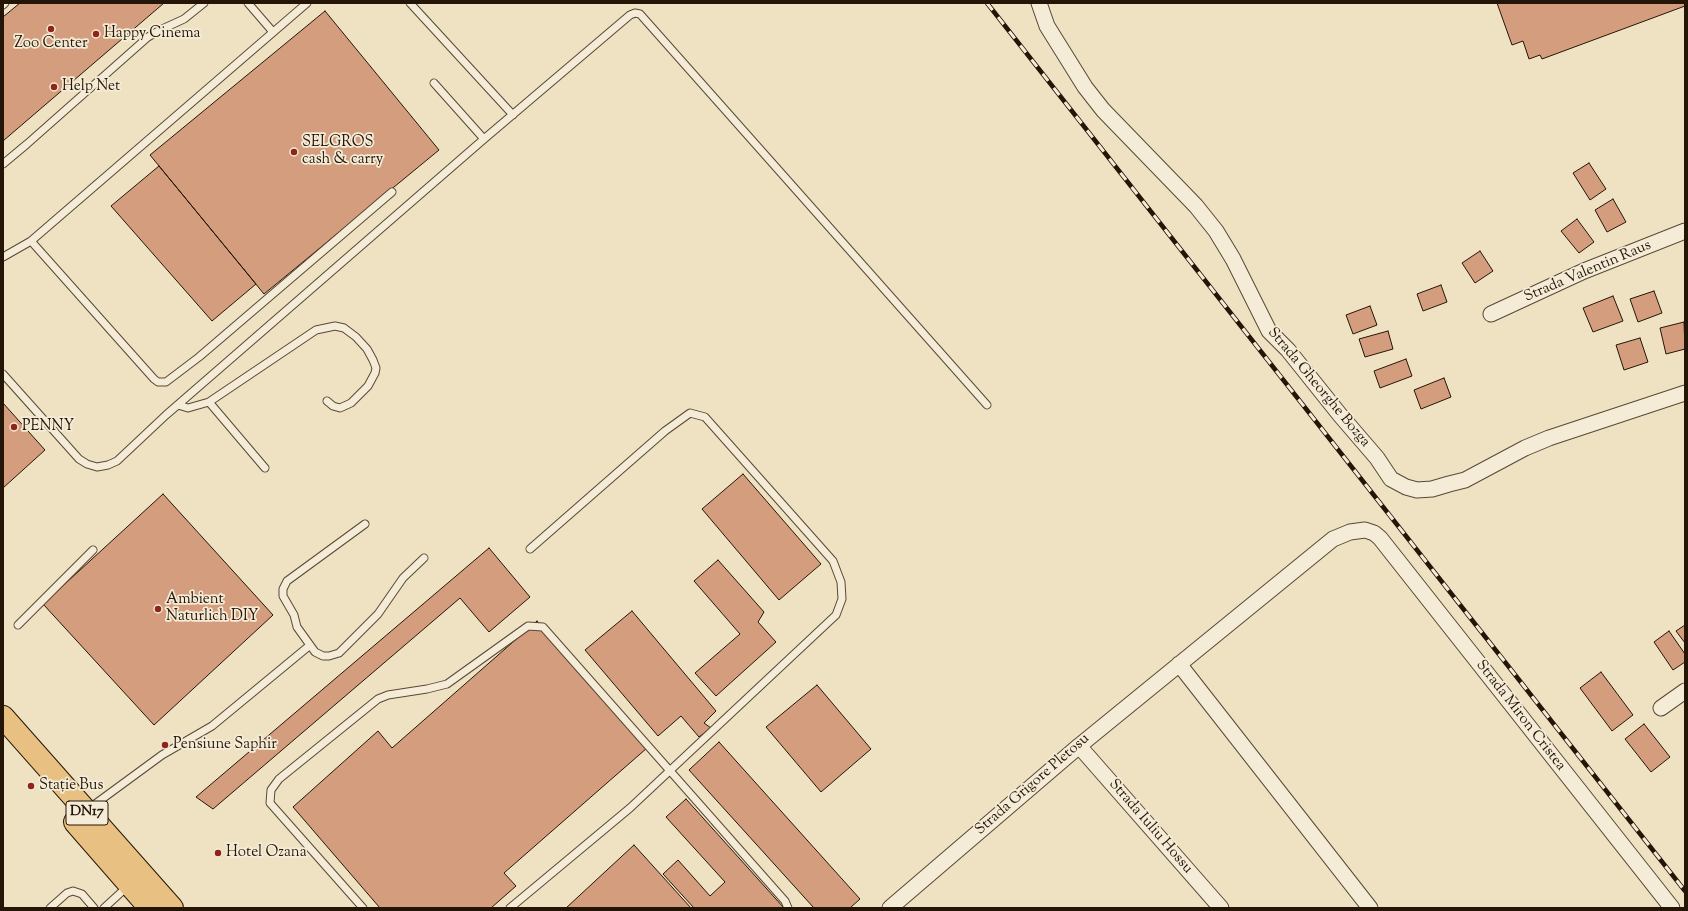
<!DOCTYPE html>
<html>
<head>
<meta charset="utf-8">
<style>
	body { margin:0 }
	#map { position:relative; width:1688px; height:911px; overflow:hidden; background:#efe2c3; font-family:"Sorts Mill Goudy",serif }
	canvas { display:block }
	.frame { position:absolute; inset:0; border:4px solid #251506; pointer-events:none }
</style>
</head>
<body>
<div id="map">
<canvas width="1688" height="911"></canvas>
<div class="frame"></div>
</div>
<script>
const ctx = document.querySelector('canvas').getContext('2d');
ctx.lineJoin = 'round';
function paint(path, color) { ctx.fillStyle = color; ctx.fill(path, 'evenodd'); }
const toPath = rows => new Path2D(rows.map(r => 'M' + r).join(''));
function stroke(path, color, width, dash) { ctx.strokeStyle = color; ctx.lineWidth = width; ctx.lineCap = dash ? 'butt' : 'round'; ctx.setLineDash(dash || []); ctx.stroke(path); }
function drawText(font, color, halo, rows, align = 'center') {
  ctx.font = font + ' "Sorts Mill Goudy",serif'; ctx.lineWidth = 3.5; ctx.setLineDash([]); ctx.textBaseline = 'middle'; ctx.strokeStyle = halo; ctx.fillStyle = color; for (const [text, x, y, turn = 0] of rows) {
    ctx.save(); ctx.translate(x, y); ctx.rotate((+turn || 0) * Math.PI / 180); ctx.textAlign = isNaN(turn) ? turn : align; if (halo) ctx.strokeText(text, 0, 0); ctx.fillText(text, 0, 0); ctx.restore();
  }
}
const building = toPath([
	[20,3,164,3,3,141,3,17,20,3],
	[1497,3,1685,3,1685,6,1542,59,1540,55,1529,59,1523,41,1512,45,1497,3],
	[325,11,439,150,264,294,150,155,325,11],
	[1589,163,1606,189,1590,200,1573,173,1589,163],
	[159,166,256,284,212,321,111,206,159,166],
	[1613,199,1626,222,1607,232,1595,210,1613,199],
	[1577,219,1594,242,1579,253,1561,231,1577,219],
	[1480,251,1493,271,1475,283,1462,263,1480,251],
	[1441,285,1447,302,1423,311,1417,294,1441,285],
	[1654,291,1662,313,1638,322,1630,299,1654,291],
	[1613,296,1623,321,1593,332,1583,308,1613,296],
	[1370,306,1377,325,1353,334,1346,315,1370,306],
	[1684,322,1685,349,1666,354,1660,328,1684,322],
	[1388,331,1393,349,1365,357,1359,339,1388,331],
	[1640,338,1648,362,1624,370,1616,345,1640,338],
	[1406,359,1412,376,1380,388,1374,371,1406,359],
	[1444,378,1451,397,1421,409,1414,390,1444,378],
	[3,403,45,450,3,488,3,403],
	[743,474,821,564,779,600,702,509,743,474],
	[163,494,273,615,154,725,43,604,163,494],
	[489,548,530,597,489,632,460,598,213,809,196,797,489,548],
	[718,560,764,612,758,622,776,642,716,696,695,673,740,634,694,581,718,560],
	[632,611,716,711,704,723,711,728,699,737,681,716,658,736,585,650,632,611],
	[537,621,647,748,504,873,516,886,491,908,380,908,293,807,378,731,392,748,537,621],
	[1685,625,1685,643,1676,631,1685,625],
	[1669,631,1685,654,1685,662,1673,670,1654,642,1669,631],
	[1601,672,1633,715,1612,731,1580,688,1601,672],
	[817,685,871,749,821,792,766,727,817,685],
	[1644,724,1670,757,1651,772,1625,739,1644,724],
	[719,742,860,899,850,908,814,908,689,770,719,742],
	[686,799,784,908,694,908,663,874,678,860,710,896,725,882,666,817,686,799],
	[634,845,691,908,566,908,634,845]
]);
paint(building, '#d49d7e');
stroke(building, '#251506', 1);
const lane = toPath([
	[248,3,273,32],
	[410,3,513,115],
	[3,5,5,3],
	[434,83,484,139],
	[3,164,27,144,148,37,160,30,184,19,204,3],
	[31,241,154,379,158,382,166,382,199,357,392,192],
	[3,257,31,241,307,3],
	[3,374,79,459,87,464,97,467,108,465,117,461,166,415,484,139,630,15,635,13,640,14,987,405],
	[209,402,265,468],
	[178,405,188,408,209,402,316,330,335,326,344,328,356,337,367,349,373,360,376,368,375,373,368,386,351,403,340,408,333,406,327,401],
	[365,524,287,581,283,589,283,596,294,615,297,627,315,652,323,656,329,656,339,653,378,614,403,578,424,558],
	[18,625,93,550],
	[87,810,162,755,212,726,309,646],
	[50,908,67,893,73,891,82,894,94,908],
	[104,908,128,886],
	[363,908,270,803,271,790,279,779,378,699,388,695,427,689,447,684,528,626,543,627,785,901,788,908],
	[510,908,630,808,836,615,842,599,841,582,833,561,705,417,690,413,665,431,530,549]
]);
const street = toPath([
	[1039,3,1047,26,1085,87,1103,110,1196,206,1216,231,1233,259,1269,331,1288,350,1340,415,1377,458,1391,479,1406,487,1417,490,1432,489,1449,484,1465,480,1525,448,1549,438,1685,393],
	[1491,314,1584,271,1685,231],
	[1179,664,1370,908],
	[1661,708,1685,691],
	[1079,746,1221,908],
	[890,908,1079,746,1333,539,1350,532,1365,530,1374,533,1380,538,1672,908]
]);
const primary = toPath([
	[3,717,172,908],
	[75,822,150,908]
]);
stroke(lane, '#584835', 9);
stroke(street, '#584835', 17);
stroke(primary, '#251506', 24);
stroke(lane, '#f5ecd8', 7);
stroke(street, '#f5ecd8', 15);
stroke(primary, '#e8c182', 22);
const rail = toPath([
	[987,3,1685,891]
]);
stroke(rail, '#251506', 4.5);
stroke(rail, '#f5ecd8', 3, [9]);
for (const [x, y, r, color] of [
	[51,29,4,"#8f2418"],
	[96,34,4,"#8f2418"],
	[54,87,4,"#8f2418"],
	[294,152,4,"#8f2418"],
	[14,427,4,"#8f2418"],
	[158,609,4,"#8f2418"],
	[165,745,4,"#8f2418"],
	[31,786,4,"#8f2418"],
	[218,853,4,"#8f2418"]
]) { const dot = new Path2D(); dot.arc(x, y, r, 0, 2 * Math.PI); ctx.fillStyle = color; ctx.fill(dot); stroke(dot, '#f5ecd8', 1.5); }
for (const [x, y, w] of [
	[87,813,42]
]) { const box = new Path2D(); box.roundRect(x - w / 2, y - 12, w, 24, 3); ctx.fillStyle = '#f5ecd8'; ctx.fill(box); stroke(box, '#251506', 1); }
drawText('bold 14px', '#251506', null, [
	["DN17",87,813]
]);
drawText('15px', '#251506', '#f5ecd8', [
	["Happy Cinema",104,34],
	["Zoo Center",51,44,"center"],
	["Help Net",62,87],
	["SELGROS",302,143],
	["cash & carry",302,160],
	["PENNY",22,427],
	["Ambient",166,600],
	["Naturlich DIY",166,617],
	["Pensiune Saphir",173,745],
	["Stație Bus",39,786],
	["Hotel Ozana",226,853]
], 'left');
drawText('15px', '#251506', '#f5ecd8', [
	["Strada Valentin Raus",1588,272,-23],
	["Strada Gheorghe Bozga",1318,388,50],
	["Strada Miron Cristea",1520,716,52],
	["Strada Grigore Pletosu",1033,785,-41],
	["Strada Iuliu Hossu",1150,827,49]
]);
</script>
</body>
</html>
